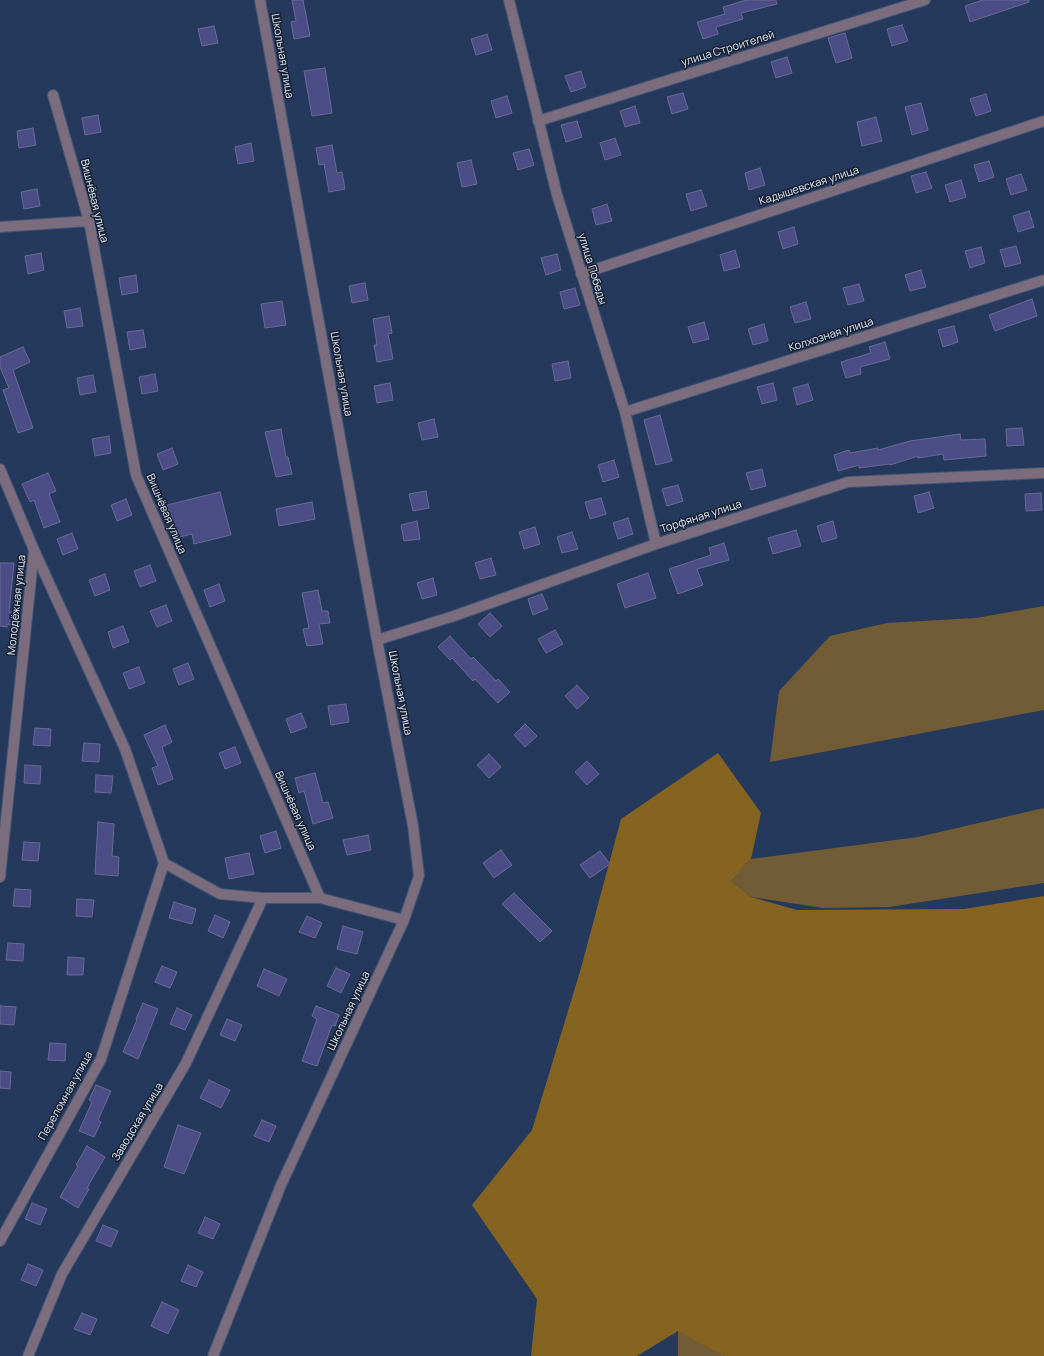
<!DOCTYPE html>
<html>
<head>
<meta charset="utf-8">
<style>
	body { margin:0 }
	canvas { display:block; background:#25395c }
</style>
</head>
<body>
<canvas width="1044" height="1356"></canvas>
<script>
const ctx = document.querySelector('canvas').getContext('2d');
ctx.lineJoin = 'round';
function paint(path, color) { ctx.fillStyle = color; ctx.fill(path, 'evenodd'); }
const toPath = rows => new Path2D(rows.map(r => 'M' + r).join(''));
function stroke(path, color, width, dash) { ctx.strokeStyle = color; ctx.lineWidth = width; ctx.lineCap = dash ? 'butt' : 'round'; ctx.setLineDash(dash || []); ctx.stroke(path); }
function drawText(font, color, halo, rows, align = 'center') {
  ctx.font = font + ' Manrope,sans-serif'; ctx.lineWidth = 3; ctx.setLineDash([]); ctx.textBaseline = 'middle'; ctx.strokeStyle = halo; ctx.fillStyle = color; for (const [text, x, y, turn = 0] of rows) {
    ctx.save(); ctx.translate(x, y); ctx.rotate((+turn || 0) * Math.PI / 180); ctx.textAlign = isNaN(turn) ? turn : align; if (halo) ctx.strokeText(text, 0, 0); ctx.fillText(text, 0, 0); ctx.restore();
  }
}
paint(toPath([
	[1044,606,1044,710,770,762,779,691,830,636,887,623,976,618],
	[1044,808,1044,883,889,907,823,908,751,897,731,881,751,859,918,837],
	[678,1331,690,1333,725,1356,678,1356]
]), '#725c35');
paint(toPath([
	[718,753,761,813,751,859,731,881,751,897,797,910,964,909,1044,896,1044,1356,725,1356,678,1331,637,1356,531,1356,537,1299,472,1205,532,1130,581,968,621,819]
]), '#856421');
const building = toPath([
	[292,0,303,0,310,36,294,39,291,22,296,21,292,0],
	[746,0,776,0,777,4,741,13,743,19,716,27,718,34,703,39,697,22,725,14,723,7,746,0],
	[983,0,1029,0,1029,2,970,22,965,6,983,0],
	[902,25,908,41,892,46,887,29,902,25],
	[214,26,218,43,202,46,198,29,214,26],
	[845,33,852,58,836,63,828,38,845,33],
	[487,34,492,50,476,55,471,39,487,34],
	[787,57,792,73,776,78,771,62,787,57],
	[325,68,332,113,312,116,304,71,325,68],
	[581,71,586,87,571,92,565,76,581,71],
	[683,93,688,109,672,114,667,97,683,93],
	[986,94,991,111,976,116,970,99,986,94],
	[507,96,512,113,496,118,491,101,507,96],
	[921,103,928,130,912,135,905,107,921,103],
	[635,106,640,123,625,127,620,111,635,106],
	[98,115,101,132,85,135,82,118,98,115],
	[876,117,882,141,862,146,857,122,876,117],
	[577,121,582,137,566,142,561,125,577,121],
	[33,128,36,145,19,148,17,131,33,128],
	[615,138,621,155,605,160,600,143,615,138],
	[251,143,254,161,238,164,235,147,251,143],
	[332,145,337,173,342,172,345,189,329,192,324,164,319,165,316,148,332,145],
	[529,149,534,165,518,170,513,153,529,149],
	[471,160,477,184,462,187,457,163,471,160],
	[989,161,994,177,979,182,974,165,989,161],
	[760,168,765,185,749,190,745,173,760,168],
	[926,172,932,188,916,193,911,176,926,172],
	[1021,174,1027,190,1011,195,1006,179,1021,174],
	[961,180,966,197,950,202,945,185,961,180],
	[37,189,40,206,24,209,21,192,37,189],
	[701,190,707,206,691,211,686,194,701,190],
	[607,204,612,221,596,225,592,209,607,204],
	[1029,211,1034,227,1018,232,1013,216,1029,211],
	[794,227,798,244,783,249,778,232,794,227],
	[1016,246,1021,263,1005,267,1000,250,1016,246],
	[981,247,985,263,970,268,965,251,981,247],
	[735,250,740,267,724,271,720,255,735,250],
	[41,253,44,270,28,274,25,256,41,253],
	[557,254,561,270,546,275,541,258,557,254],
	[921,270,926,287,910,291,905,275,921,270],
	[136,275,138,292,122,295,119,278,136,275],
	[365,283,368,300,352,303,349,286,365,283],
	[859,284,864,301,848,305,843,288,859,284],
	[575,288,580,305,564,309,560,292,575,288],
	[1032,299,1037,316,995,331,989,315,1032,299],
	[282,301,286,325,265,328,261,304,282,301],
	[806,302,811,319,795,323,790,307,806,302],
	[80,308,83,326,67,328,64,311,80,308],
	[389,316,392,333,388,334,393,359,377,362,374,345,377,345,373,319,389,316],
	[704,322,709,339,693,343,688,327,704,322],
	[764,324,768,341,753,345,748,329,764,324],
	[954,326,958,342,943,347,938,330,954,326],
	[143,330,146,347,130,350,127,332,143,330],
	[885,342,890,359,860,367,861,374,846,378,841,362,871,353,869,347,885,342],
	[23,347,30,362,13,370,33,428,18,433,3,390,9,388,0,367,0,357,23,347],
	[568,361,571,378,555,381,552,364,568,361],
	[155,374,158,391,142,394,139,377,155,374],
	[93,375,96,392,80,395,77,378,93,375],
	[390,383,393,400,377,403,374,386,390,383],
	[773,383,777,400,762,404,757,387,773,383],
	[808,384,813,400,797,405,793,388,808,384],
	[660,415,672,461,656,465,644,420,660,415],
	[434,419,438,437,422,440,418,423,434,419],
	[1022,428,1024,445,1007,446,1006,429,1022,428],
	[281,429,286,457,288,457,292,474,276,477,265,432,281,429],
	[960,434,961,440,985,439,986,456,944,460,943,454,918,458,918,456,890,465,889,464,859,468,859,465,838,471,834,455,849,450,850,453,878,448,878,450,910,441,960,434],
	[109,436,111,453,95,456,92,439,109,436],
	[172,448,178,464,163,470,157,454,172,448],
	[614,460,619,477,603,482,598,465,614,460],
	[762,469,766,486,751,490,746,473,762,469],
	[48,473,56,491,49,494,60,522,44,528,34,500,30,502,22,484,48,473],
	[678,485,683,501,667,506,662,489,678,485],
	[426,491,429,508,413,511,409,494,426,491],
	[220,492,231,535,194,544,192,534,176,538,167,505,220,492],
	[929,492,934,508,918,513,914,496,929,492],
	[1041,493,1042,510,1026,511,1025,494,1041,493],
	[601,498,606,514,590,519,585,502,601,498],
	[126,499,132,515,117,521,111,505,126,499],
	[312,502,315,519,279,526,276,509,312,502],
	[628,518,633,534,618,539,613,523,628,518],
	[417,521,420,539,404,541,401,525,417,521],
	[833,521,837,538,822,542,817,526,833,521],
	[535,527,540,544,524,549,519,532,535,527],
	[796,530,801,546,773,554,768,538,796,530],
	[572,532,578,549,562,553,557,537,572,532],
	[72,533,78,549,63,555,57,539,72,533],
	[724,543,729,560,697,569,703,585,678,594,669,569,711,555,709,548,724,543],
	[491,558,496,575,480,579,475,563,491,558],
	[0,563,14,563,9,612,13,612,12,625,7,624,7,627,0,626,0,563],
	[150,565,156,581,140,587,134,571,150,565],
	[648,573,656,598,625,608,617,584,648,573],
	[105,574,110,590,95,596,89,580,105,574],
	[433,578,437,595,422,599,417,583,433,578],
	[219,584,225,601,210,607,204,590,219,584],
	[318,590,322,611,328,611,330,623,319,624,323,644,307,646,303,629,309,628,302,593,318,590],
	[542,594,548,609,533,615,528,599,542,594],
	[166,605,172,621,157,627,150,611,166,605],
	[490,613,502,626,490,637,478,624,490,613],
	[123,626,129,642,113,648,108,632,123,626],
	[555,630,563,644,546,653,538,639,555,630],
	[450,636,471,659,473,657,496,681,498,679,510,692,498,703,475,679,473,681,452,658,450,660,438,647,450,636],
	[188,663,194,679,179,685,173,669,188,663],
	[139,667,145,683,129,689,123,673,139,667],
	[577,685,589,698,577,709,565,696,577,685],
	[346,704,349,722,331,725,328,706,346,704],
	[301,713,307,727,291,733,286,719,301,713],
	[525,724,537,736,525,747,514,735,525,724],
	[165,725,172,742,162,747,173,779,158,785,152,768,158,766,144,735,165,725],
	[35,728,51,729,50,746,33,745,35,728],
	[84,743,100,744,99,762,82,761,84,743],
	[235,747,241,763,225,769,219,753,235,747],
	[489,754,501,767,489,778,477,765,489,754],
	[587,761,599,774,587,785,575,772,587,761],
	[25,765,41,766,40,784,24,783,25,765],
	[315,773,323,803,328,802,333,818,313,824,304,791,299,793,295,778,315,773],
	[96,775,113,776,111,793,95,792,96,775],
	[98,822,114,824,112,856,119,857,118,876,95,874,98,822],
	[276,831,281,848,265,853,260,836,276,831],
	[368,835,371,850,347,855,343,840,368,835],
	[24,842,40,843,38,861,22,860,24,842],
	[501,850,512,865,494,878,483,863,501,850],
	[600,851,610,864,590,878,580,865,600,851],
	[249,853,254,874,229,879,225,858,249,853],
	[15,889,31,890,30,907,13,906,15,889],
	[514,893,552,931,540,942,502,904,514,893],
	[77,899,94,900,92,917,76,916,77,899],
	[174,902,196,909,192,924,169,918,174,902],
	[215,915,230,922,223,938,208,931,215,915],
	[307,916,322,923,315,938,299,932,307,916],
	[343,926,363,932,357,954,337,949,343,926],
	[8,943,24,944,23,961,6,960,8,943],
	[68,957,84,958,83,975,67,975,68,957],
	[162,966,177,972,170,988,155,982,162,966],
	[336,968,350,974,341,993,327,986,336,968],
	[264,969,287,979,279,996,257,986,264,969],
	[143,1003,158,1009,138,1059,123,1052,137,1020,136,1019,143,1003],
	[0,1006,16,1007,14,1025,0,1024,0,1006],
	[316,1006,339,1015,335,1026,332,1025,317,1066,302,1061,317,1019,312,1016,316,1006],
	[177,1008,192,1015,185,1030,170,1024,177,1008],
	[227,1019,242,1025,235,1041,220,1035,227,1019],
	[50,1043,66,1044,65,1061,48,1060,50,1043],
	[0,1071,11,1072,10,1089,0,1088,0,1071],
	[209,1080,230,1090,221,1108,200,1098,209,1080],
	[96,1085,111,1091,98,1120,101,1122,94,1137,79,1131,92,1102,89,1100,96,1085],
	[262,1120,276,1126,269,1142,254,1136,262,1120],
	[178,1125,201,1133,184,1174,164,1167,178,1125],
	[87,1146,105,1157,87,1188,89,1189,78,1208,60,1197,78,1166,76,1165,87,1146],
	[32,1203,47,1209,40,1225,25,1219,32,1203],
	[205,1217,220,1224,213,1239,198,1233,205,1217],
	[103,1225,118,1231,111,1247,96,1241,103,1225],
	[28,1264,43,1270,36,1286,21,1280,28,1264],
	[188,1265,203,1272,196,1287,181,1281,188,1265],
	[162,1302,179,1310,168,1334,151,1326,162,1302],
	[82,1313,97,1319,90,1335,74,1329,82,1313]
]);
paint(building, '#4c4d86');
stroke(building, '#686a95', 1);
const minor = toPath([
	[509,0,557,195,625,412,656,544],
	[53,95,89,221,136,475,320,898],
	[538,121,925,0],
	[0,227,89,221],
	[581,274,1044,121],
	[625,412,1044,280],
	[0,469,34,550,125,749,164,863,220,894,263,898,320,898,404,920],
	[377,640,454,616,656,544,848,482,1044,473],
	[0,877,34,550],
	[0,1241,101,1059,164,863],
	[28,1356,62,1274,186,1063,263,898],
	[213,1356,281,1185,404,920,419,876,413,826,377,640,260,0]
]);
stroke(minor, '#435576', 12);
stroke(minor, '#7b6d7d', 10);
drawText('11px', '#dfeafc', '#172031', [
	["улица Строителей",728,49,-17],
	["Школьная улица",282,56,80],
	["Кадышевская улица",809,186,-18],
	["Вишнёвая улица",94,201,76],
	["улица Победы",592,269,73],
	["Колхозная улица",831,335,-18],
	["Школьная улица",341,374,80],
	["Вишнёвая улица",166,514,67],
	["Торфяная улица",701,517,-18],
	["Молодёжная улица",17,605,-84],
	["Школьная улица",400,693,79],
	["Вишнёвая улица",295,811,66],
	["Школьная улица",349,1011,-65],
	["Переломная улица",66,1096,-61],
	["Заводская улица",138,1122,-59]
]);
</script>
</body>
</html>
